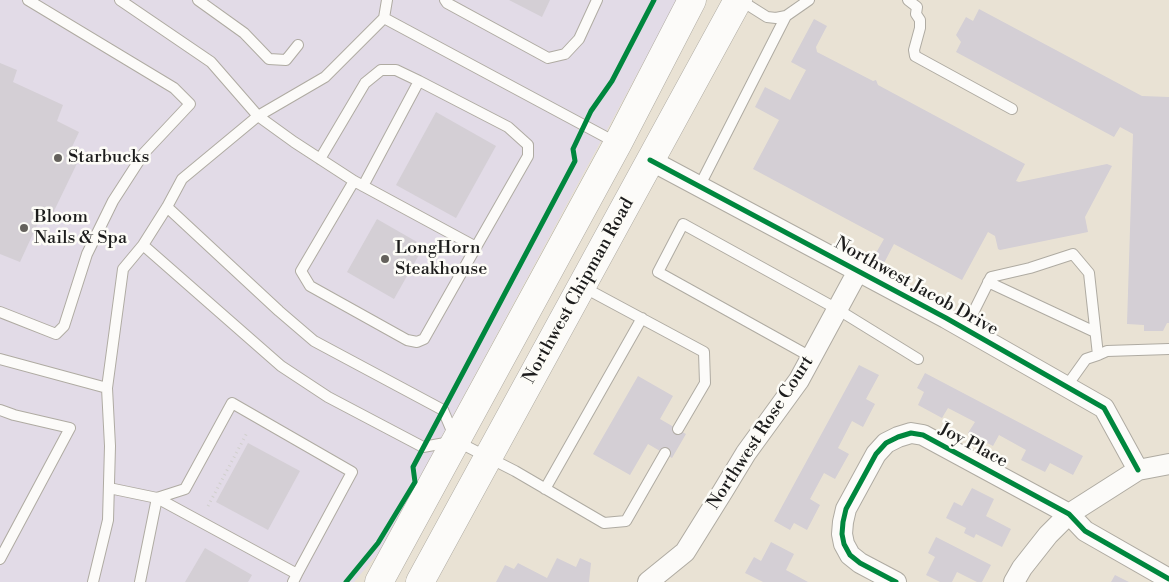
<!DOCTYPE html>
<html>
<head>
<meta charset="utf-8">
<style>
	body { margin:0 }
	canvas { display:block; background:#e9e2d4 }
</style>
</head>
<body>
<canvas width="1169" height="582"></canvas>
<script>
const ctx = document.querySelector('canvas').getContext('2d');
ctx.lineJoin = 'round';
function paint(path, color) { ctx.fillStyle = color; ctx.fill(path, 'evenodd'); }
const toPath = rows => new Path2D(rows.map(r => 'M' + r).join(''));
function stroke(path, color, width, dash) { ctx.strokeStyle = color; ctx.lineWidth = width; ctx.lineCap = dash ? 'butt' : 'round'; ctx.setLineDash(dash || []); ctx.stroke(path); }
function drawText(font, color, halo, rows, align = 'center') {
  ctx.font = font + ' "Libre Bodoni",serif'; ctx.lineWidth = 5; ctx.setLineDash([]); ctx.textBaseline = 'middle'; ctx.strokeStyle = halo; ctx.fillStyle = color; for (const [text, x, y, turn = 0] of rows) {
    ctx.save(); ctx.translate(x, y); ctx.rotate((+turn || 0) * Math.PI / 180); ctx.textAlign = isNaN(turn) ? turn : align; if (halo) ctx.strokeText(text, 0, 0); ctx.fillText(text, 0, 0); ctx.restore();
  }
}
paint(toPath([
	[0,0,677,0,380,551,354,582,0,582]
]), '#e2dbe7');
paint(toPath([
	[509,0,550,0,542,17],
	[979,9,1142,96,1169,97,1169,323,1167,323,1163,331,1144,331,1144,325,1127,324,1133,134,1120,127,1114,137,956,52,961,42,956,35,966,17,973,21],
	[814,19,827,26,816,47,817,52,873,81,876,80,878,85,1025,164,1016,181,1019,182,1107,164,1112,166,1085,217,1088,232,1000,250,998,249,995,236,988,232,962,280,894,244,883,265,872,260,884,239,753,169,779,120,755,107,765,87,790,100,806,70,791,62],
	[0,63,17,70,13,82,63,105,57,121,79,132,72,147,83,151,53,213,44,210,20,262,0,254],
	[436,112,496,146,456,218,396,185],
	[377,219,424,246,394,299,347,272],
	[859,365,879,375,866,399,875,404,863,427,852,421,838,448,849,454,835,479,824,473,810,499,820,505,807,530,794,523,790,530,774,521],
	[925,373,1083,456,1073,475,1050,463,1045,472,1021,460,1026,450,999,435,993,446,968,433,975,422,948,408,942,418,918,405,924,392,917,388],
	[638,376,673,396,660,419,686,434,672,458,648,444,630,475,593,454],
	[248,443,300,471,268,530,216,502],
	[972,488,994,499,986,516,1011,529,1002,547,976,534,974,538,964,533,966,528,946,518,954,502,962,506],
	[936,537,991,565,982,582,977,582,957,572,952,582,940,582,926,575,935,557,928,553],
	[771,542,794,554,786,570,808,582,763,582,745,573,754,557,761,561],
	[205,548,252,575,248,582,185,582],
	[557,558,576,567,580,558,591,563,589,582,496,582,505,565,514,569,518,563,547,578],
	[1115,575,1129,582,1111,582]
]), '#d4cfd5');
const lane = toPath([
	[120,0,211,62,258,116,325,77,384,18],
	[198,0,244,33,269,59,286,60,298,45],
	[387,0,384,18,617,143],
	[445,0,447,3,548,58,565,54,579,39,597,0],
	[740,0,767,17,776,18,786,16,809,0],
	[908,0,917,7,916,14,920,20,920,28,914,50,915,56,1012,109],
	[354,181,301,271,310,286,407,340,417,342,424,339,476,247],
	[363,186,419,81],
	[699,187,786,16],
	[167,207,279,311,314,341,443,410,454,436],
	[143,245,281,366,328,397,423,447,456,441,515,471,604,523,626,521,665,453],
	[988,282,1095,332],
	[583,287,704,352,705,383,678,429],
	[0,312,56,334,64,326,87,254,113,201,144,153,190,104,174,88,28,0],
	[965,329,991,277,1030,268,1073,254,1089,273,1098,355],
	[811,357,658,272,683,224,837,309,918,359],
	[0,359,107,388,110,446,108,520,93,582],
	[1066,387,1086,359,1098,355,1107,351,1169,349],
	[107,388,123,269,143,245,167,207,182,179,258,116,294,142,354,181,476,247,528,156,528,145,508,127,419,81,396,70,381,70,365,83,320,159],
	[0,410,14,415,70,428,0,559],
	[109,488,157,498,297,574,293,582],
	[545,489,642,318],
	[157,498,185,489,232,403,352,472,297,574],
	[140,582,157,498]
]);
const street = toPath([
	[650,160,946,318,1104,408,1138,470],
	[648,582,685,552,723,491,746,453,799,380,858,271],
	[896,582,860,563,850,555,844,544,842,534,843,522,846,509,876,454,886,443,898,437,911,433,923,435,1069,514,1085,531,1169,579],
	[1014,582,1022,568,1048,535,1069,514,1138,470,1169,464]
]);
const secondary = toPath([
	[379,582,618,143,692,0],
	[420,582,738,0]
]);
stroke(lane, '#afaba2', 12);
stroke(street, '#afaba2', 22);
stroke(secondary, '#afaba2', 29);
stroke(toPath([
	[208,506,248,431]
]), '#d0cfcc', 3, [1, 4]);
stroke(lane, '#fcfbf9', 10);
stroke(street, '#fcfbf9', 20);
stroke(secondary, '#fcfbf9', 28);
stroke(toPath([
	[650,160,946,318,1104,408,1138,470],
	[346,582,378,543,415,482,413,467,575,161,573,149,591,111,612,81,654,0],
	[896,582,860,563,850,555,844,544,842,534,843,522,846,509,876,454,886,443,898,437,911,433,923,435,1069,514,1085,531,1169,579]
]), '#00873e', 5);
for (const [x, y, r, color] of [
	[58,158,5,"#64615c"],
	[24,228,5,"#64615c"],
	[385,259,5,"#64615c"]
]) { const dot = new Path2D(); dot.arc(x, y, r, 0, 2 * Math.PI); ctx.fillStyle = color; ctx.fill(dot); stroke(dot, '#fdfcf7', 2); }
drawText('18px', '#1c1c1c', '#fdfcf7', [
	["Starbucks",68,158],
	["Bloom",34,218],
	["Nails & Spa",34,239],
	["LongHorn",395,249],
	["Steakhouse",395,270]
], 'left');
drawText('18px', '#1c1c1c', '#fdfcf7', [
	["Northwest Jacob Drive",916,287,29],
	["Northwest Chipman Road",579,291,-61],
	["Northwest Rose Court",761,433,-57],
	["Joy Place",973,446,28]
]);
</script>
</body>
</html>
